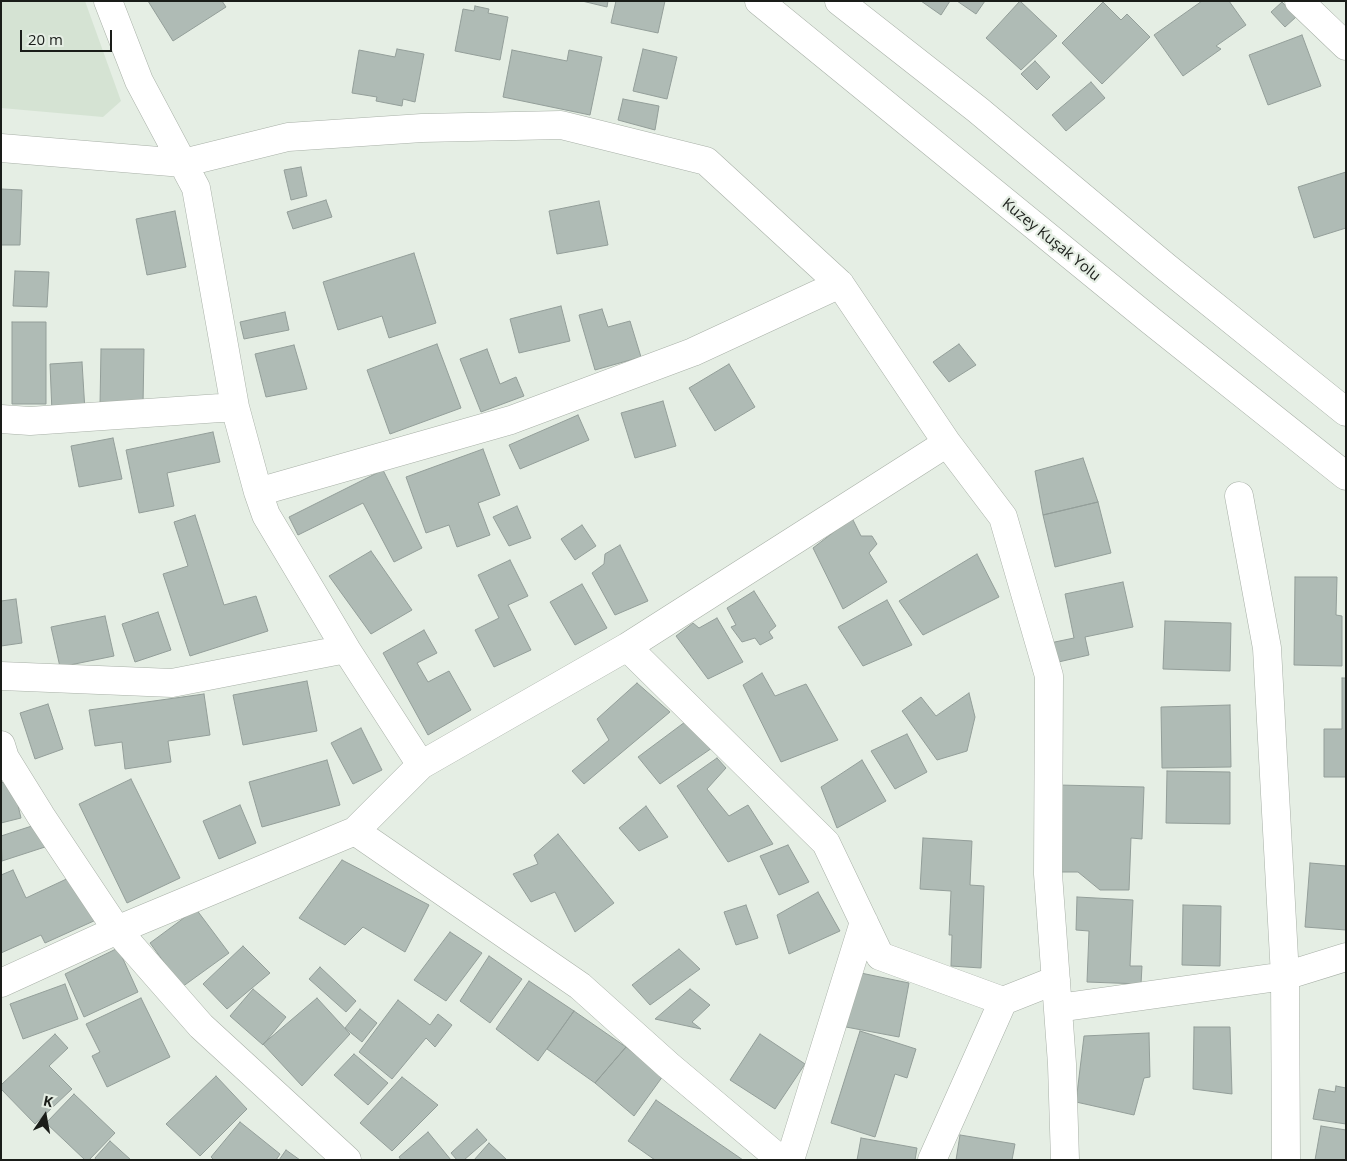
<!DOCTYPE html>
<html>
<head>
<meta charset="utf-8">
<style>
	body { margin:0 }
	#map { position:relative; width:1347px; height:1161px; overflow:hidden; background:#e5eee4; font-family:"Open Sans",sans-serif }
	canvas { display:block }
	.frame { position:absolute; inset:0; border:2px solid #1a1d19; pointer-events:none }
	.north { position:absolute; left:20px; top:1091px; width:50px; height:50px; -webkit-text-stroke:4px #e5eee4; paint-order:stroke; rotate:12deg; font-size:14px; font-weight:700; line-height:20px; text-align:center; color:#1a1d19 }
	.north::after { content:''; display:block; margin:auto; width:18px; height:22px; background:#1a1d19; clip-path:polygon(50% 0,100% 100%,50% 72%,0 100%) }
	.scale { position:absolute; left:20px; top:30px; width:92px; height:22px; box-sizing:border-box; border:2px solid #1a1d19; border-top:0; padding-left:6px; font-size:15px; line-height:18px; white-space:nowrap; color:#1a1d19; -webkit-text-stroke:4px #e5eee4; paint-order:stroke }
</style>
</head>
<body>
<div id="map">
<canvas width="1347" height="1161"></canvas>
<div class="frame"></div>
<div class="north">K</div>
<div class="scale">20 m</div>
</div>
<script>
const ctx = document.querySelector('canvas').getContext('2d');
ctx.lineJoin = 'round';
function paint(path, color) { ctx.fillStyle = color; ctx.fill(path, 'evenodd'); }
const toPath = rows => new Path2D(rows.map(r => 'M' + r).join(''));
function stroke(path, color, width, dash) { ctx.strokeStyle = color; ctx.lineWidth = width; ctx.lineCap = dash ? 'butt' : 'round'; ctx.setLineDash(dash || []); ctx.stroke(path); }
function drawText(font, color, halo, rows, align = 'center') {
  ctx.font = font + ' "Open Sans",sans-serif'; ctx.lineWidth = 4.5; ctx.setLineDash([]); ctx.textBaseline = 'middle'; ctx.strokeStyle = halo; ctx.fillStyle = color; for (const [text, x, y, turn = 0] of rows) {
    ctx.save(); ctx.translate(x, y); ctx.rotate((+turn || 0) * Math.PI / 180); ctx.textAlign = isNaN(turn) ? turn : align; if (halo) ctx.strokeText(text, 0, 0); ctx.fillText(text, 0, 0); ctx.restore();
  }
}
paint(toPath([
	[1,1,85,1,121,101,103,117,1,108]
]), '#d5e3d3');
const building = toPath([
	[148,1,222,1,226,7,173,41,148,1],
	[582,1,608,1,607,7,582,1],
	[616,1,665,1,658,33,611,23,616,1],
	[921,1,950,1,941,15,921,1],
	[957,1,985,1,976,14,957,1],
	[1020,1,1057,36,1021,70,986,38,1020,1],
	[1202,1,1229,1,1246,25,1216,46,1221,49,1183,76,1154,35,1202,1],
	[1103,2,1121,20,1127,14,1150,37,1102,84,1062,43,1103,2],
	[1282,2,1296,17,1285,27,1271,12,1282,2],
	[475,6,489,9,488,13,508,17,500,60,455,51,463,9,474,11,475,6],
	[1302,35,1321,86,1268,105,1249,55,1302,35],
	[397,49,424,54,415,102,403,99,402,106,376,101,377,97,352,93,359,50,395,57,397,49],
	[643,49,677,57,667,99,633,91,643,49],
	[512,50,567,61,569,50,602,57,590,115,503,97,512,50],
	[1035,61,1050,77,1037,90,1021,74,1035,61],
	[1091,82,1105,98,1066,131,1052,115,1091,82],
	[623,99,659,106,655,130,618,120,623,99],
	[301,167,307,196,291,200,284,170,301,167],
	[1346,172,1346,228,1314,238,1298,187,1346,172],
	[1,189,22,190,20,245,1,245,1,189],
	[326,200,332,217,293,229,287,212,326,200],
	[599,201,608,245,557,254,549,211,599,201],
	[175,211,186,267,147,275,136,219,175,211],
	[414,253,436,323,389,338,382,316,338,330,323,282,414,253],
	[15,271,49,272,47,307,13,306,15,271],
	[561,306,570,341,519,353,510,319,561,306],
	[602,309,608,327,630,321,641,357,595,370,579,315,602,309],
	[285,312,289,330,244,339,240,322,285,312],
	[12,322,46,322,46,404,12,404,12,322],
	[437,344,461,408,390,434,367,370,437,344],
	[959,344,976,365,949,382,933,362,959,344],
	[294,345,307,389,266,397,255,354,294,345],
	[101,349,144,349,143,405,100,405,101,349],
	[487,349,500,384,516,377,524,396,481,412,460,359,487,349],
	[82,362,85,411,52,413,50,364,82,362],
	[729,364,755,407,715,431,689,388,729,364],
	[663,401,676,446,635,458,621,413,663,401],
	[578,415,589,440,520,469,509,445,578,415],
	[213,432,220,462,167,473,174,506,139,513,126,450,213,432],
	[113,438,122,479,79,487,71,446,113,438],
	[483,449,500,495,478,503,490,535,457,547,449,525,426,533,406,477,483,449],
	[1083,458,1098,502,1043,515,1035,471,1083,458],
	[383,470,422,548,394,562,363,503,298,535,289,517,383,470],
	[1098,502,1111,553,1055,567,1043,515,1098,502],
	[517,506,531,538,509,546,493,517,517,506],
	[195,515,224,605,256,596,268,631,190,656,163,574,188,566,174,522,195,515],
	[852,518,861,536,872,536,877,544,869,553,887,582,843,609,813,548,852,518],
	[582,525,596,546,575,560,561,539,582,525],
	[620,545,648,601,615,615,592,573,604,564,605,554,620,545],
	[371,551,412,610,371,634,329,576,371,551],
	[977,554,999,597,923,635,899,601,977,554],
	[510,560,528,596,508,605,531,650,494,667,475,630,499,618,478,575,510,560],
	[1295,577,1337,577,1336,615,1342,616,1342,666,1294,665,1295,577],
	[1123,582,1133,627,1085,637,1089,655,1054,663,1050,643,1074,638,1065,594,1123,582],
	[582,584,607,628,575,645,550,602,582,584],
	[754,591,776,626,769,632,773,638,760,645,755,638,742,642,731,627,736,625,727,608,754,591],
	[16,599,22,643,1,646,1,601,16,599],
	[887,600,912,645,863,666,838,627,887,600],
	[158,612,171,650,135,662,122,624,158,612],
	[105,616,114,656,60,667,51,627,105,616],
	[717,618,743,662,708,679,676,636,693,623,699,628,717,618],
	[1165,621,1231,623,1230,671,1163,669,1165,621],
	[424,630,437,653,417,663,428,682,449,671,471,710,428,735,383,653,424,630],
	[762,673,775,696,806,684,838,740,781,762,743,685,762,673],
	[1342,678,1346,678,1346,777,1324,777,1324,729,1342,729,1342,678],
	[307,681,317,731,243,745,233,695,307,681],
	[637,683,670,712,584,784,572,771,609,740,597,719,637,683],
	[969,693,975,717,967,751,937,760,902,711,921,697,936,716,969,693],
	[204,694,210,735,168,741,171,762,125,769,122,742,95,746,89,710,204,694],
	[48,704,63,749,35,759,20,713,48,704],
	[1230,705,1231,767,1162,768,1161,707,1230,705],
	[685,722,712,748,660,784,638,757,685,722],
	[361,728,382,770,353,784,331,743,361,728],
	[907,734,927,772,895,789,871,751,907,734],
	[717,758,726,768,707,789,729,816,748,805,773,844,728,862,677,786,717,758],
	[327,760,340,805,262,827,249,782,327,760],
	[862,760,886,801,837,828,821,787,862,760],
	[1167,771,1230,772,1230,824,1166,823,1167,771],
	[131,779,180,878,127,903,79,804,131,779],
	[12,780,21,818,1,823,1,783,12,780],
	[1058,785,1144,787,1142,839,1131,838,1129,890,1100,890,1078,872,1056,872,1058,785],
	[240,805,256,843,219,859,203,821,240,805],
	[646,806,668,837,639,851,619,828,646,806],
	[38,824,45,847,2,861,1,836,38,824],
	[558,834,614,903,575,932,555,892,531,902,513,874,538,864,534,855,558,834],
	[923,838,972,841,970,885,984,886,981,968,951,966,952,935,949,935,951,891,920,889,923,838],
	[788,845,809,882,779,895,760,856,788,845],
	[342,860,429,905,405,952,363,927,345,945,299,918,342,860],
	[1310,863,1346,866,1346,930,1305,927,1310,863],
	[13,870,26,898,75,875,96,920,45,943,41,935,1,953,1,875,13,870],
	[818,892,840,931,789,954,777,915,818,892],
	[1077,897,1133,900,1130,966,1142,966,1141,984,1087,982,1089,931,1076,930,1077,897],
	[746,905,758,938,736,945,724,912,746,905],
	[1183,905,1221,906,1220,966,1182,965,1183,905],
	[196,909,229,953,182,987,150,943,196,909],
	[450,932,482,953,446,1001,414,980,450,932],
	[243,946,270,973,227,1009,203,984,243,946],
	[118,948,138,992,84,1017,65,974,118,948],
	[679,949,700,969,650,1005,632,985,679,949],
	[489,956,522,979,490,1023,460,1001,489,956],
	[320,967,356,1001,346,1012,309,979,320,967],
	[856,972,909,983,899,1037,846,1027,856,972],
	[529,981,574,1011,538,1061,496,1029,529,981],
	[65,984,78,1019,23,1039,10,1004,65,984],
	[253,989,286,1017,263,1045,230,1016,253,989],
	[690,989,710,1005,692,1022,701,1029,655,1019,690,989],
	[141,998,170,1057,107,1087,92,1056,100,1052,86,1024,141,998],
	[317,998,350,1034,302,1086,263,1044,317,998],
	[398,1000,430,1025,438,1014,452,1025,435,1047,426,1038,392,1079,359,1052,398,1000],
	[360,1009,377,1023,362,1042,345,1028,360,1009],
	[574,1011,626,1047,595,1083,547,1049,574,1011],
	[1194,1027,1230,1027,1232,1094,1193,1089,1194,1027],
	[860,1031,916,1049,907,1078,895,1074,875,1137,831,1123,860,1031],
	[1149,1033,1150,1077,1144,1078,1134,1115,1076,1102,1084,1036,1149,1033],
	[55,1034,68,1048,49,1066,72,1089,35,1124,1,1089,1,1085,55,1034],
	[760,1034,805,1064,775,1109,730,1080,760,1034],
	[626,1047,663,1076,634,1116,595,1083,626,1047],
	[354,1054,388,1083,368,1105,334,1075,354,1054],
	[216,1076,247,1109,200,1156,166,1124,216,1076],
	[402,1077,438,1105,392,1151,360,1123,402,1077],
	[1336,1086,1346,1088,1346,1124,1313,1119,1319,1089,1335,1092,1336,1086],
	[74,1094,115,1133,89,1160,85,1160,46,1123,74,1094],
	[656,1100,743,1160,655,1160,628,1141,656,1100],
	[240,1122,280,1154,276,1160,214,1160,211,1157,240,1122],
	[1321,1126,1346,1130,1346,1160,1315,1160,1321,1126],
	[477,1129,487,1140,464,1160,457,1160,451,1153,477,1129],
	[428,1132,451,1160,401,1160,399,1157,428,1132],
	[960,1135,1015,1144,1012,1160,956,1160,960,1135],
	[861,1138,917,1148,915,1160,857,1160,861,1138],
	[110,1141,131,1160,96,1160,95,1158,110,1141],
	[489,1143,507,1160,474,1160,489,1143],
	[286,1150,300,1160,279,1160,286,1150]
]);
paint(building, '#afbbb5');
stroke(building, '#939e99', 1);
const minor = toPath([
	[108,1,139,81,196,188,235,407,258,492,266,515,346,649],
	[1299,1,1346,46],
	[1,148,183,163,288,137,422,128,561,125,706,161,840,284,947,443],
	[1,419,30,421,235,407],
	[258,492,511,420,693,352,840,284],
	[1239,496,1267,648,1285,976,1286,1160],
	[627,647,826,843,880,956,1003,1001],
	[1,676,172,683,346,649,421,765],
	[1,745,5,758,41,816,117,930,201,1026,347,1160],
	[355,831,580,986,668,1065,781,1160],
	[1,983,117,930,355,831,421,765,627,647,947,443,1003,517,1049,676,1048,874,1062,1064,1065,1160],
	[1058,1008,1285,976,1346,957],
	[790,1160,864,922],
	[932,1160,1003,1001,1056,980]
]);
const secondary = toPath([
	[759,1,1150,320,1346,476],
	[839,1,978,110,1166,267,1346,412]
]);
stroke(minor, '#a8b0a7', 29);
stroke(secondary, '#a8b0a7', 29);
stroke(minor, '#fff', 28);
stroke(secondary, '#fff', 28);
drawText('15px', '#1a1d19', '#e5eee4', [
	["Kuzey Kuşak Yolu",1051,240,39]
]);
</script>
</body>
</html>
